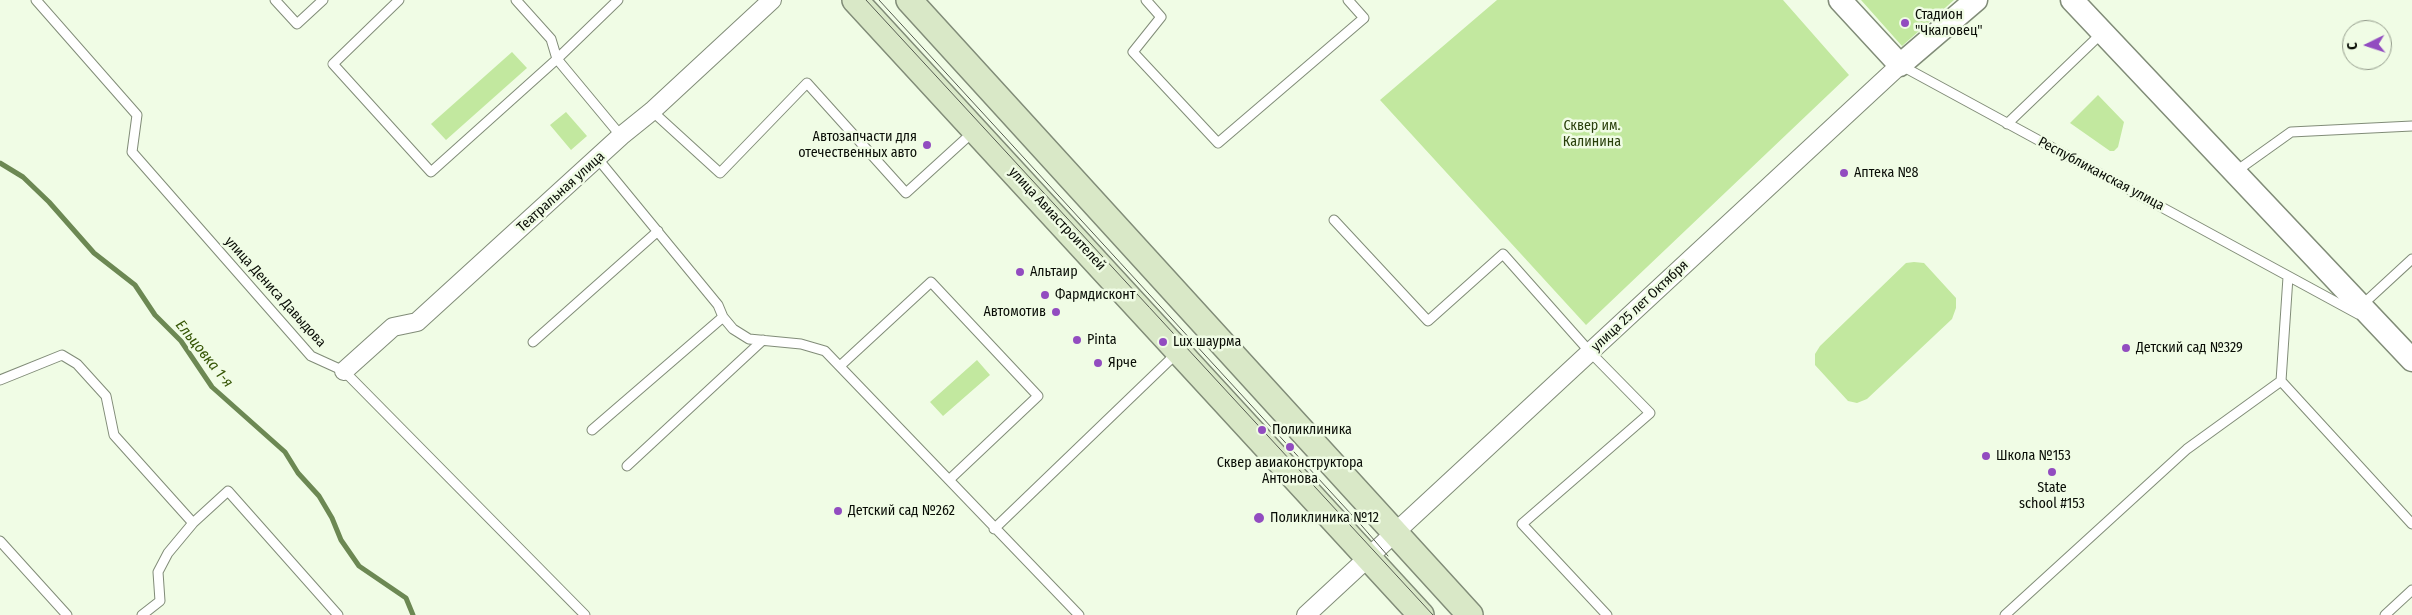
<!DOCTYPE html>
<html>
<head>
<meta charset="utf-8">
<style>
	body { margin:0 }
	#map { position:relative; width:2412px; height:615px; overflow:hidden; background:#f0fce5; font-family:"Fira Sans Condensed",sans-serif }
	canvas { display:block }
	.north { position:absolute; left:2342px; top:20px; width:50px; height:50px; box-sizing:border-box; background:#f0fce5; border:1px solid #949c8c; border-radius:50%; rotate:266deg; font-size:14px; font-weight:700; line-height:20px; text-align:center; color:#090d06 }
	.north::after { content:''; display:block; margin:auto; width:18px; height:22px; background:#924cc0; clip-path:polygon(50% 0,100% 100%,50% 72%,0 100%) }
</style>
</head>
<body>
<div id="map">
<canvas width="2412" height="615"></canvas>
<div class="north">С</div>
</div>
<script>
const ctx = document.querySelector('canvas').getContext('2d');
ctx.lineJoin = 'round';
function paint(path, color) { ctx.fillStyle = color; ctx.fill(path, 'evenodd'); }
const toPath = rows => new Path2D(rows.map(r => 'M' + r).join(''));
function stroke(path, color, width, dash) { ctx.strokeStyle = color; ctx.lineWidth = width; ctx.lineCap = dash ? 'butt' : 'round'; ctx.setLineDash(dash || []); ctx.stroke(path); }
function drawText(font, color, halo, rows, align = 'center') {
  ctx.font = font + ' "Fira Sans Condensed",sans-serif'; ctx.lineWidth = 5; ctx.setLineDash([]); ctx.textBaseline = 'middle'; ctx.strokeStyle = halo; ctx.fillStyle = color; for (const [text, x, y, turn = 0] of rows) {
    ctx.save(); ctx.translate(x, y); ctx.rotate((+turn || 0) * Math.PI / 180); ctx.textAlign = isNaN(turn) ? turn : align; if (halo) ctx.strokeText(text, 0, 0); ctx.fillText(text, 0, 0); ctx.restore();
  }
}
paint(toPath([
	[1497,0,1783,0,1849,75,1586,325,1380,100],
	[1861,0,1954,0,1902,46],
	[512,52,527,68,446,140,431,124],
	[2098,95,2124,122,2118,147,2114,151,2110,151,2070,123],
	[566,112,587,136,571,150,550,125],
	[1914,262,1924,263,1956,298,1956,308,1952,319,1867,399,1857,403,1848,401,1815,365,1815,354,1820,346,1906,263],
	[977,360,990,375,943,416,930,402]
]), '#c2e89f');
stroke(toPath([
	[0,163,23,177,49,202,94,253,135,285,155,315,181,341,212,387,285,452,298,473,319,496,332,518,341,540,359,566,406,598,413,615]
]), '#6c8853', 5);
const service = toPath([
	[36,0,137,115,132,152,311,356,344,371,585,615],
	[275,0,297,24,323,0],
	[399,0,333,64,431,172,557,59,618,0],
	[516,0,551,39,557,59,621,136],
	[1146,0,1161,17,1133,52,1218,143,1364,18,1348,0],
	[1902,66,2358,314],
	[652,111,720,173,807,83,906,193,973,132],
	[2007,124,2103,32],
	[598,159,718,305,723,317,733,329,749,339,801,344,825,351,1079,615],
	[2235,172,2291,132,2412,126],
	[1334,220,1428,321,1503,254,1590,352,1650,413,1522,524,1607,615],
	[2361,306,2412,259],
	[533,342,658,231],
	[840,366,931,282,1038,396,949,480],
	[0,380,62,355,77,364,106,396,114,435,193,523,168,553,158,572,160,601,142,615],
	[2281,381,2412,524],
	[592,430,723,317],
	[627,466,763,340],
	[193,523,228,491,338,615],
	[994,529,1178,352],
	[0,541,67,615],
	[2005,615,2187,449,2281,381,2288,277],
	[2385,615,2412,590]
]);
const minor = toPath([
	[344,371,393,327,417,322,621,136,652,111,772,0],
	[1306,615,1900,65]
]);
const tertiary = toPath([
	[1840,0,1900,65,1976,0],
	[2072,0,2412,360]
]);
const secondary = toPath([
	[855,0,1421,615],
	[909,0,1470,615]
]);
stroke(service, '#818c78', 11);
stroke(minor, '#818c78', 20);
stroke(tertiary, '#818c78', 25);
stroke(secondary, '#818c78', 28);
stroke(service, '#fff', 9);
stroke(minor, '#fff', 18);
stroke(tertiary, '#fff', 22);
stroke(secondary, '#d9e8c7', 25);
stroke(toPath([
	[866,0,1433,615],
	[879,0,1362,526,1388,556]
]), '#565d51', 1);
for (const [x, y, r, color] of [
	[1905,23,5,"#924cc0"],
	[927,145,5,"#924cc0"],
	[1844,173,5,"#924cc0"],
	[1020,272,5,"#924cc0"],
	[1045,295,5,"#924cc0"],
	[1056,312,5,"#924cc0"],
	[1077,340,5,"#924cc0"],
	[1163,342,5,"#924cc0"],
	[2126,348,5,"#924cc0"],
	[1098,363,5,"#924cc0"],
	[1262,430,5,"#924cc0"],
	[1290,447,5,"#924cc0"],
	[1986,456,5,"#924cc0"],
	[2052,472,5,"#924cc0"],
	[838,511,5,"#924cc0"],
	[1259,518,6,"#924cc0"]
]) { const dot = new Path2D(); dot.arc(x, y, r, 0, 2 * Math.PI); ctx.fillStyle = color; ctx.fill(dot); stroke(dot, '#f0fce5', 2); }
drawText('14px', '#090d06', '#f0fce5', [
	["Стадион",1915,15],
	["\"Чкаловец\"",1915,31],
	["Автозапчасти для",917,137,"right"],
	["отечественных авто",917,153,"right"],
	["Аптека №8",1854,173],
	["Альтаир",1030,272],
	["Фармдисконт",1055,295],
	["Автомотив",1046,312,"right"],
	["Pinta",1087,340],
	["Lux шаурма",1173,342],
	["Детский сад №329",2136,348],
	["Ярче",1108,363],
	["Поликлиника",1272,430],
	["Школа №153",1996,456],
	["Сквер авиаконструктора",1290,463,"center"],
	["Антонова",1290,479,"center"],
	["State",2052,488,"center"],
	["school #153",2052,504,"center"],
	["Детский сад №262",848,511],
	["Поликлиника №12",1270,518]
], 'left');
drawText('14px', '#293f0b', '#f0fce5', [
	["Сквер им.",1592,126],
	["Калинина",1592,142]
]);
drawText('14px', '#090d06', '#f0fce5', [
	["Республиканская улица",2101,174,28],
	["Театральная улица",561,192,-42],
	["улица Авиастроителей",1057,219,47],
	["улица Дениса Давыдова",275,292,48],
	["улица 25 лет Октября",1640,306,-43]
]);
drawText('italic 15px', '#355504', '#f0fce5', [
	["Ельцовка 1-я",204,354,51]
]);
</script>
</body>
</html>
